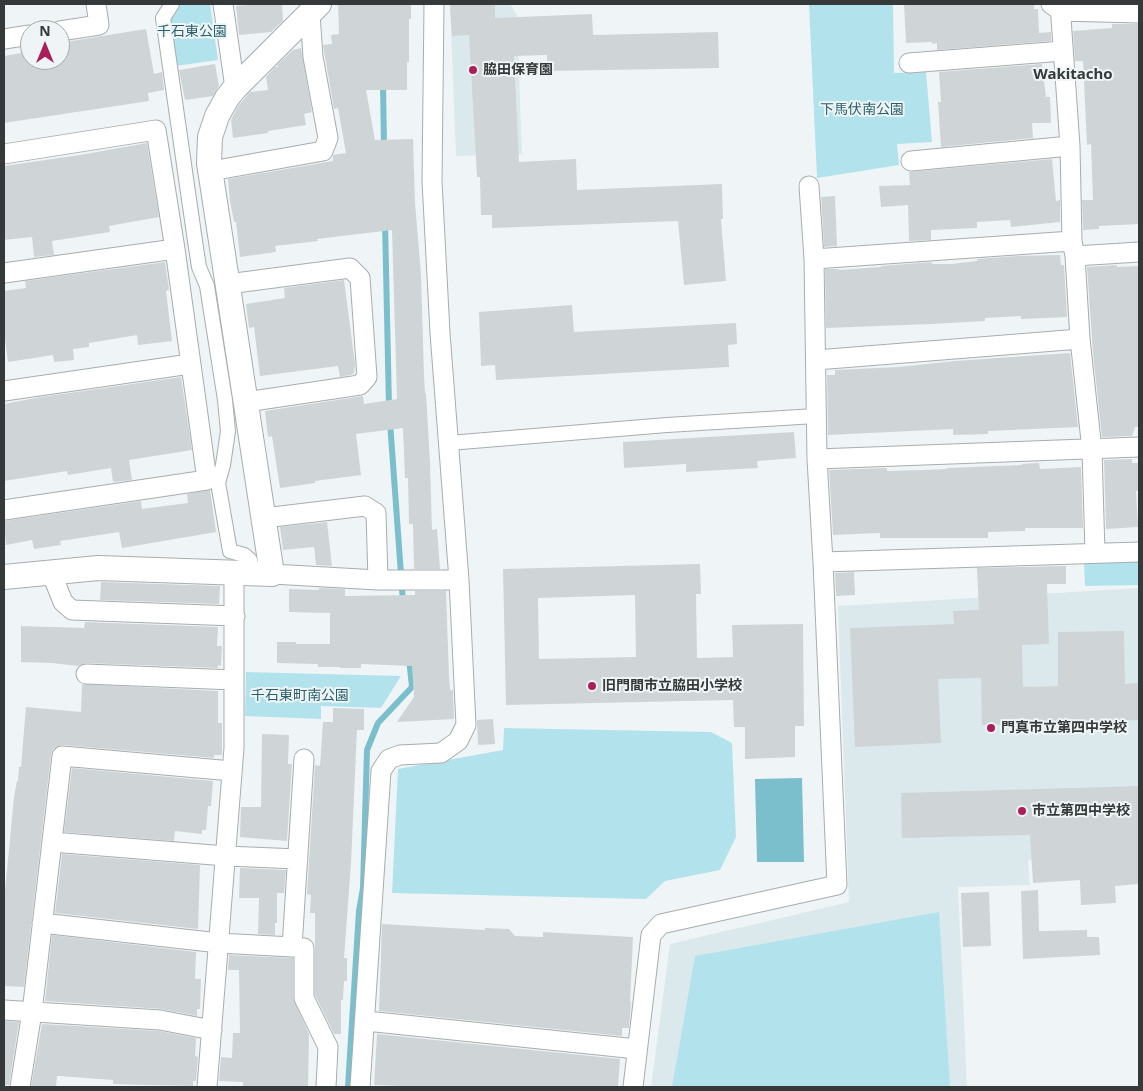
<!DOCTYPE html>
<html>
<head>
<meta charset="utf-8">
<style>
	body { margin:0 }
	#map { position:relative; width:1143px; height:1091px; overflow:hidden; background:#eff5f6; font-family:"Noto Sans",sans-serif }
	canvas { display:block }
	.frame { position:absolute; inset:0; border:5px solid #363939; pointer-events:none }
	.north { position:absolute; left:20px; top:20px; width:50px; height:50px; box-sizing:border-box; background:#eff5f6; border:1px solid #a5aaaa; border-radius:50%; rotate:0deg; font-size:14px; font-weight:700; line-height:20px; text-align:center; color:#363939 }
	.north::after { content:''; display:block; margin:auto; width:18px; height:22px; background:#ac1e5a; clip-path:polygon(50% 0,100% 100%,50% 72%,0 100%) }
</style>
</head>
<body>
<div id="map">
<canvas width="1143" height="1091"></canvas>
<div class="frame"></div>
<div class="north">N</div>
</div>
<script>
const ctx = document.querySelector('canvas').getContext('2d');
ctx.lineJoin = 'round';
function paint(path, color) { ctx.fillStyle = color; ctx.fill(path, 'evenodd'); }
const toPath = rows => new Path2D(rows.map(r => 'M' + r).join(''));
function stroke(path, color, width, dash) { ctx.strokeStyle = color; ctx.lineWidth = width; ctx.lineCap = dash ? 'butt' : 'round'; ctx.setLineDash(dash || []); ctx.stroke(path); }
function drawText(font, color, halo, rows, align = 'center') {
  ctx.font = font + ' "Noto Sans","Noto Sans JP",sans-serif'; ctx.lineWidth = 4; ctx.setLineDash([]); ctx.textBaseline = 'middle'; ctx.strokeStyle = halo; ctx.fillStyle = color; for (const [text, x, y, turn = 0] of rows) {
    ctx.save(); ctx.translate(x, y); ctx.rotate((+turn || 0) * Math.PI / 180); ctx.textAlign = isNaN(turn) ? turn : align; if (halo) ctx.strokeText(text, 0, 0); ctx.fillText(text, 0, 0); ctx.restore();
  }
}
paint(toPath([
	[450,4,510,4,517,15,522,154,456,156],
	[1139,588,1139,850,1028,860,1030,885,958,887,967,1087,651,1087,670,944,849,902,838,606]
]), '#dbe9ed');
paint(toPath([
	[178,4,210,4,218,60,176,66,168,19],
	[809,4,893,4,894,73,926,72,932,142,897,144,899,165,817,178],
	[1139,561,1139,585,1085,586,1084,563],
	[246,672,401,676,381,708,321,706,321,719,245,716],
	[504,728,711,732,732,743,736,837,720,870,665,881,646,899,392,893,398,769,503,750],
	[939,912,950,1087,672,1087,695,956]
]), '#b2e3ed');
paint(toPath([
	[802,778,804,862,757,862,755,779]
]), '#7bbfcd');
stroke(toPath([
	[383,82,384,147],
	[385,222,389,407],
	[390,422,403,602],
	[348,1087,359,911,363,888,367,750,378,723,412,687,409,659]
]), '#7bbfcd', 6);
paint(toPath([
	[258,4,282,4,283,21,271,32,239,35,236,6],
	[338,4,411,4,411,19,409,19,409,62,407,62,407,90,366,90,375,140,413,139,415,203,421,274,424,376,425,393,426,393,430,463,432,530,437,529,440,569,414,569,413,524,409,524,408,478,405,478,403,428,356,434,361,475,315,481,315,483,280,488,272,436,268,437,265,411,363,396,364,404,397,399,392,230,317,239,318,241,275,246,276,252,240,257,236,222,234,222,230,201,228,179,333,161,333,155,346,153,338,108,334,109,323,45,332,44,331,35,339,34],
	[450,4,495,4,495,18,592,14,593,35,718,32,719,68,547,71,547,55,514,56,519,162,576,159,577,190,722,184,723,219,721,219,726,281,684,285,678,221,492,228,492,215,481,215,480,177,477,177,469,35,452,36],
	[904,4,1034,4,1034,9,1038,9,1039,33,1051,32,1051,41,937,50,937,43,932,44,932,42,906,43],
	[1112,24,1139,24,1139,224,1099,226,1099,229,1083,230,1082,200,1093,200,1091,144,1087,145,1083,61,1075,61,1073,31,1112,28],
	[146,29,154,74,162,72,164,90,148,93,149,101,4,123,4,56,27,52,27,49,30,49,30,60,60,60,60,45,65,44,65,42],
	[301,48,312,112,304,114,306,125,268,131,268,133,233,138,231,120,238,106,250,92,268,90,266,77,275,67,278,67,277,65,293,50],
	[215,64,219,86,213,96,185,100,179,70],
	[1042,64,1046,97,1050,97,1051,123,1032,123,1033,138,941,147,938,102,941,102,939,72],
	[147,143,159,217,109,226,110,232,52,241,54,255,34,257,32,237,4,240,4,166,80,155],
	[1052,159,1056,201,1060,200,1060,222,1011,227,1010,220,977,222,977,228,931,230,931,240,909,241,908,205,881,207,879,186,910,185,909,172],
	[835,196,837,246,824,247,821,197],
	[1060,255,1061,265,1064,265,1067,317,1021,319,1021,316,985,318,985,321,931,324,826,328,825,269,839,269,839,270,881,267,881,266,932,262,932,264,951,264,977,261,977,259,1017,256],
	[165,262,169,290,166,291,172,341,138,345,137,335,89,343,89,347,73,349,74,360,54,362,53,355,8,362,4,331,4,291,26,288,25,281],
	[1117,265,1117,267,1139,266,1139,427,1135,427,1132,436,1102,437,1093,353,1087,267],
	[344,280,355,364,354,374,340,377,338,366,260,376,254,327,249,328,246,304,285,298,284,288],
	[572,305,574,332,736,323,737,344,728,345,729,367,496,380,495,365,481,366,479,312],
	[1070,353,1078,427,988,431,988,434,953,435,953,429,828,435,827,375,835,375,835,370,898,367,955,361],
	[181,377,192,450,129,460,132,480,113,482,111,468,68,475,67,471,4,481,4,404,41,397],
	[794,432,796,458,757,461,758,468,686,472,686,464,624,468,623,442],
	[1132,459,1132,463,1139,463,1139,491,1136,491,1138,527,1106,529,1104,460],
	[1039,463,1040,469,1081,467,1083,528,1025,528,1025,531,988,532,988,538,880,538,880,533,833,535,829,470,887,468,887,471,922,470,947,469,947,468,1022,465,1022,464],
	[210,490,216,532,122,548,119,532,60,541,61,545,34,549,32,540,6,545,4,521,141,501,142,509,188,503,187,494],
	[327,522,332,566,316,565,314,547,283,550,280,527],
	[700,564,701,594,696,594,697,658,733,657,732,625,803,624,804,726,795,726,795,757,745,759,745,727,734,727,733,700,506,705,503,569],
	[635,595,636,657,539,659,538,598],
	[1066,566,1066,584,1047,584,1049,644,1022,645,1023,687,1058,686,1058,632,1124,631,1125,684,1139,683,1139,720,982,725,981,678,938,679,941,743,855,747,850,628,954,624,953,611,979,610,977,568],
	[854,572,855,595,836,596,835,573],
	[101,582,220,586,219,604,100,600],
	[319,588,345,589,345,596,415,595,415,591,446,591,449,676,450,690,453,690,454,719,397,722,414,697,412,666,361,664,361,668,340,668,340,667,318,667,318,664,277,663,277,642,296,642,296,644,330,644,330,613,289,612,289,589,319,590],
	[85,622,218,627,217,646,222,646,221,666,218,665,218,668,86,663,78,666,52,663,21,662,21,626,84,628],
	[82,684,218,691,218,723,222,723,222,755,214,755,214,758,63,745,58,746,53,749,51,755,24,987,4,986,4,901,14,797,17,781,18,781,19,767,21,767,26,707,81,712],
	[333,708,364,709,364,730,357,730,351,863,344,958,347,958,347,981,344,981,343,1000,341,1000,341,1034,334,1034,315,995,315,913,310,913,311,895,307,894,315,765,320,766,323,722,333,722],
	[493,719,495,744,478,745,477,720],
	[262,734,289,735,288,764,292,764,287,841,240,837,241,807,261,807],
	[72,768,213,781,211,806,208,806,206,830,202,830,202,834,175,831,174,841,64,832],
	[1139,786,1139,884,1115,886,1116,903,1081,905,1080,880,1033,883,1030,835,902,838,901,793],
	[62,854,200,865,198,929,55,913],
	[240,868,286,870,284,893,277,893,277,923,275,923,275,935,258,934,259,898,239,898],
	[1038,890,1039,931,1087,930,1087,937,1099,937,1100,955,1023,959,1021,891],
	[989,892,991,946,963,947,961,893],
	[382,924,485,930,485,928,509,929,515,936,543,937,543,932,633,937,630,1002,631,1002,629,1028,622,1028,622,1036,379,1011],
	[52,935,196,952,195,979,201,979,200,1009,197,1009,197,1016,161,1009,45,1001],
	[229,955,293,958,293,998,309,1034,308,1087,243,1087,243,1082,219,1081,221,1057,232,1058,233,1033,240,1033,239,970,228,970],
	[4,1021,19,1022,9,1085,4,1085],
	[42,1024,159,1031,196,1038,195,1056,198,1057,196,1081,193,1081,193,1086,146,1085,113,1084,113,1080,59,1076,57,1076,56,1087,31,1087],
	[377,1034,620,1059,618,1087,430,1087,374,1085]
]), '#cfd5d6');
const pedestrian = toPath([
	[172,4,163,18,195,241,199,267,207,286,225,400,228,431,223,465,218,483,230,551,244,555,250,560,253,573],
	[449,443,667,425,816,416]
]);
const minor = toPath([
	[223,4,235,88],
	[1051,4,1061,11,1139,13],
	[1060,4,1070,146,1072,241,1075,256,1080,339,1092,450,1095,553],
	[60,31,99,25,96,4],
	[4,39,30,35],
	[909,63,1063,51],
	[4,154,156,130,175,249,4,273],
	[911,161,1070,146],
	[211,171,323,151,328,138,313,57,310,14],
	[1075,256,1139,252],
	[814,259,1072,241],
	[228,284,350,268,360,278,367,377,360,385,246,402],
	[816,360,1080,339],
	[4,391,190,364],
	[817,459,1139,447],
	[4,510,207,480,175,249],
	[264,518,365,506,376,513,378,580],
	[823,562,1139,552],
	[51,572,63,602,72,610,235,616],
	[272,574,378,580,459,580],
	[86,674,234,680],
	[52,842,226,856,298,859],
	[42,923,219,943,292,947,304,759],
	[292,947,304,948,304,998,328,1047,326,1087],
	[4,1010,160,1020,212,1030],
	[366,1021,637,1049],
	[20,1087,32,1012,62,756,232,771],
	[207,1087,234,748,234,573],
	[360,1087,381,771,389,759,400,755,441,753,458,741,466,725,459,580,440,333,432,181,434,4],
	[633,1087,651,935,661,924,837,885,823,562,817,459,814,259,809,186]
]);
const tertiary = toPath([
	[4,577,98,568,272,574,209,163,210,137,217,116,227,98,235,88,319,4]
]);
stroke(pedestrian, '#a7adae', 16);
stroke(minor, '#a7adae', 21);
stroke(tertiary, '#a7adae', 26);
stroke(pedestrian, '#fff', 14);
stroke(minor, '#fff', 19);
stroke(tertiary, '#fff', 24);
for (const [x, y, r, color] of [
	[473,70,5,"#ac1e5a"],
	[592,686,5,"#ac1e5a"],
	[991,728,5,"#ac1e5a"],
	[1022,811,5,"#ac1e5a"]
]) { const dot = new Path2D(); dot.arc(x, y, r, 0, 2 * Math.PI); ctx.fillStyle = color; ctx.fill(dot); stroke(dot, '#eff5f6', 2); }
drawText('14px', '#28606b', '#eff5f6', [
	["千石東公園",192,32],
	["下馬伏南公園",862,110],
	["千石東町南公園",300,696]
]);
drawText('bold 14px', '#363939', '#eff5f6', [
	["脇田保育園",483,70],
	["旧門間市立脇田小学校",602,686],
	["門真市立第四中学校",1001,728],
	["市立第四中学校",1032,811]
], 'left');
drawText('bold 15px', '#363939', '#eff5f6', [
	["Wakitacho",1073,75]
]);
</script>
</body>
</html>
